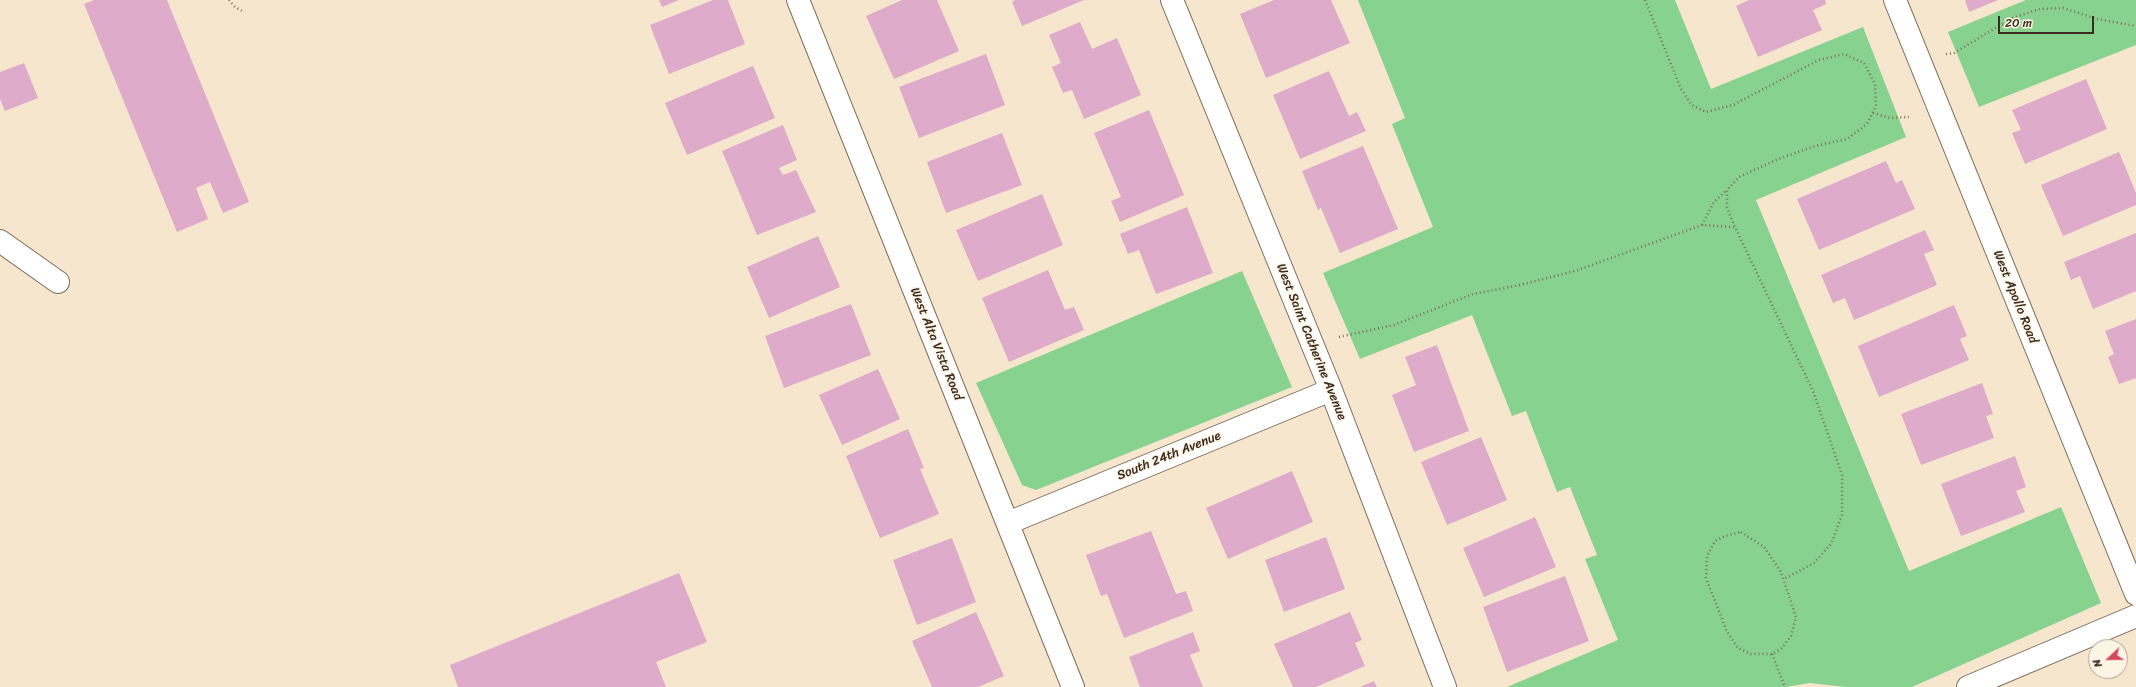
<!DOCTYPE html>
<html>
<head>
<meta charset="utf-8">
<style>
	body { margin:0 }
	#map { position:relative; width:2136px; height:687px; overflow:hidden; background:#f6e6cd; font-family:Sriracha,sans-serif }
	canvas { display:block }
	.north { position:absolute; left:2088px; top:639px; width:40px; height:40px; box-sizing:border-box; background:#fcf5e5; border:1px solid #afa495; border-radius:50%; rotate:248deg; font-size:11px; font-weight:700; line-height:16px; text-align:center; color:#3b2a1e }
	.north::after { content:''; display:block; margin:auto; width:14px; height:18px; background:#d1495b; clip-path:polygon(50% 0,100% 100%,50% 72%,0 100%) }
	.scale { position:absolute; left:1998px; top:16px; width:96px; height:18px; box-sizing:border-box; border:2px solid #3b2a1e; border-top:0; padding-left:5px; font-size:12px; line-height:14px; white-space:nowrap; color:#3b2a1e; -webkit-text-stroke:3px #fcf5e5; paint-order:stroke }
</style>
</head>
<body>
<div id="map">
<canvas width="2136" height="687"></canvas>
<div class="north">N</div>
<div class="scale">20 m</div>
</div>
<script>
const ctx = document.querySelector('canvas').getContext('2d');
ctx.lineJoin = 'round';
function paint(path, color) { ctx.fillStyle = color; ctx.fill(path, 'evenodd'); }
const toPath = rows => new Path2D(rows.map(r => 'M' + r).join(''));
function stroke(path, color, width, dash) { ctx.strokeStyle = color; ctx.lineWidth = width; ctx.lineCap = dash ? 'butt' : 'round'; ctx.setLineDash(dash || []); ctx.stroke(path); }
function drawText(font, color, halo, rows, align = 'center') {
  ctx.font = font + ' Sriracha,sans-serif'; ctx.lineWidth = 3; ctx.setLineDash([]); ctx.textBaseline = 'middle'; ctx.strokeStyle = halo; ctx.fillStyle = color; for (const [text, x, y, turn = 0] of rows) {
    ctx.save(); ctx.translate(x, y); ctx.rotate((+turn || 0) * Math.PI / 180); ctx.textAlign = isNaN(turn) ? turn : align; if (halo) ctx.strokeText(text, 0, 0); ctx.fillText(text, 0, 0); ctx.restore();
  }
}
paint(toPath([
	[1358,0,1675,0,1711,89,1863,27,1906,137,1756,200,1909,571,2061,507,2101,603,1912,687,1845,687,1810,683,1786,687,1507,687,1618,640,1585,559,1597,555,1570,487,1557,492,1526,411,1512,416,1472,315,1360,359,1323,273,1433,227,1392,124,1405,118],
	[2026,0,2136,0,2136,45,1979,107,1948,32],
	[1242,271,1292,387,1036,490,1022,485,976,383]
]), '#88d28f');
paint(toPath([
	[94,0,167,0,249,202,223,213,210,182,196,188,208,219,177,232,84,4],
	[659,0,679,0,662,7],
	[713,0,728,0,745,44,669,74,650,25],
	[902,0,937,0,959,51,894,79,866,16],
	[1015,0,1084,0,1022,26,1012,2],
	[1274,0,1331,0,1350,43,1266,78,1240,14],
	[1749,0,1825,0,1826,4,1813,10,1822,30,1758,57,1736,6],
	[1965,0,1998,0,1969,12],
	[1080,22,1092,49,1117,38,1141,95,1084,119,1072,90,1063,93,1052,67,1061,63,1049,35],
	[986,54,1005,105,919,138,899,87],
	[24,63,38,98,5,111,0,99,0,72],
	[753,66,775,118,687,155,665,103],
	[1329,71,1349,116,1357,112,1366,131,1300,159,1273,95],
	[2086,79,2107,129,2025,164,2012,133,2021,130,2012,110],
	[1149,110,1184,195,1120,222,1111,201,1121,197,1094,133],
	[783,125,797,160,779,168,783,175,796,170,816,212,757,235,722,151],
	[1002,133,1022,185,946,213,927,162],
	[1363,146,1398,229,1340,253,1321,208,1318,210,1302,171],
	[2119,152,2136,193,2136,205,2063,236,2041,185],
	[1886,161,1896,183,1902,180,1915,209,1819,250,1797,199],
	[1042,194,1063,245,978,281,956,230],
	[1187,207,1213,273,1156,294,1139,250,1128,254,1120,234],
	[1925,230,1934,250,1924,254,1937,285,1854,320,1845,298,1833,303,1821,275],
	[2136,233,2136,291,2093,309,2080,276,2071,280,2064,262],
	[818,236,840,287,769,318,747,267],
	[1048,270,1065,310,1074,307,1084,330,1009,362,982,298],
	[851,304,871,355,784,388,765,336],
	[1954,305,1967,336,1960,339,1969,360,1879,397,1858,346],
	[2136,319,2136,378,2119,384,2108,357,2114,354,2105,331],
	[1437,345,1469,431,1414,452,1392,395,1416,385,1405,357],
	[878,369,900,419,842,445,819,395],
	[1982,383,1993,414,1986,416,1994,438,1921,465,1901,414],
	[908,429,924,468,920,469,939,514,880,538,846,456],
	[1481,437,1507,500,1447,525,1421,462],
	[2015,456,2026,487,2016,491,2025,512,1961,536,1941,484],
	[1292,471,1313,522,1228,559,1206,508],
	[1535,517,1556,567,1484,597,1463,548],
	[1151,531,1176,594,1186,591,1193,611,1124,638,1107,594,1101,596,1086,555],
	[1326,537,1345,589,1284,612,1265,560],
	[952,538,976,602,917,625,893,560],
	[679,573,707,642,656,662,666,687,458,687,450,665],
	[1565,576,1589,641,1507,672,1483,607],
	[976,612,1004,676,978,687,932,687,912,641],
	[1350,612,1362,640,1355,643,1365,666,1316,687,1293,687,1274,644],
	[1193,632,1200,651,1190,655,1203,687,1140,687,1129,657],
	[1374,681,1377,687,1360,687]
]), '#deabcb');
const minor = toPath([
	[798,0,1073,687],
	[1172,0,1331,390,1445,687],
	[1895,0,2136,594],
	[0,241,58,282],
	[1008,523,1331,390],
	[1968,687,2136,616]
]);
stroke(minor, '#7c6c5b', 24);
stroke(toPath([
	[229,0,235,7,244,12],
	[1645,0,1681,89,1692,105,1706,112,1733,105,1819,60,1844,54,1864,63,1875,84,1876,106,1867,124,1847,139,1815,146,1776,160,1739,177,1727,190,1727,208,1735,227,1813,391,1842,475,1842,515,1831,544,1814,563,1784,579],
	[1946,54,1954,53,2012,18,2040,9,2063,8,2097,19,2136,26],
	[1873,113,1890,118,1909,117],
	[1702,225,1714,202,1727,190],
	[1339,337,1394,325,1473,294,1520,285,1578,270,1702,225,1735,227],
	[1741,532,1764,547,1781,572,1796,617,1791,636,1781,649,1772,654,1751,654,1738,648,1727,632,1706,578,1707,556,1715,541,1725,536,1741,532],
	[1772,654,1785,687]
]), '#7c6c5b', 2.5, [1, 3]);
stroke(minor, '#fff', 22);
drawText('13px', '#3b2a1e', '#fcf5e5', [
	["West Apollo Road",2015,297,68],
	["West Saint Catherine Avenue",1311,342,68],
	["West Alta Vista Road",936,344,68],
	["South 24th Avenue",1169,456,-22]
]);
</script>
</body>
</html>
